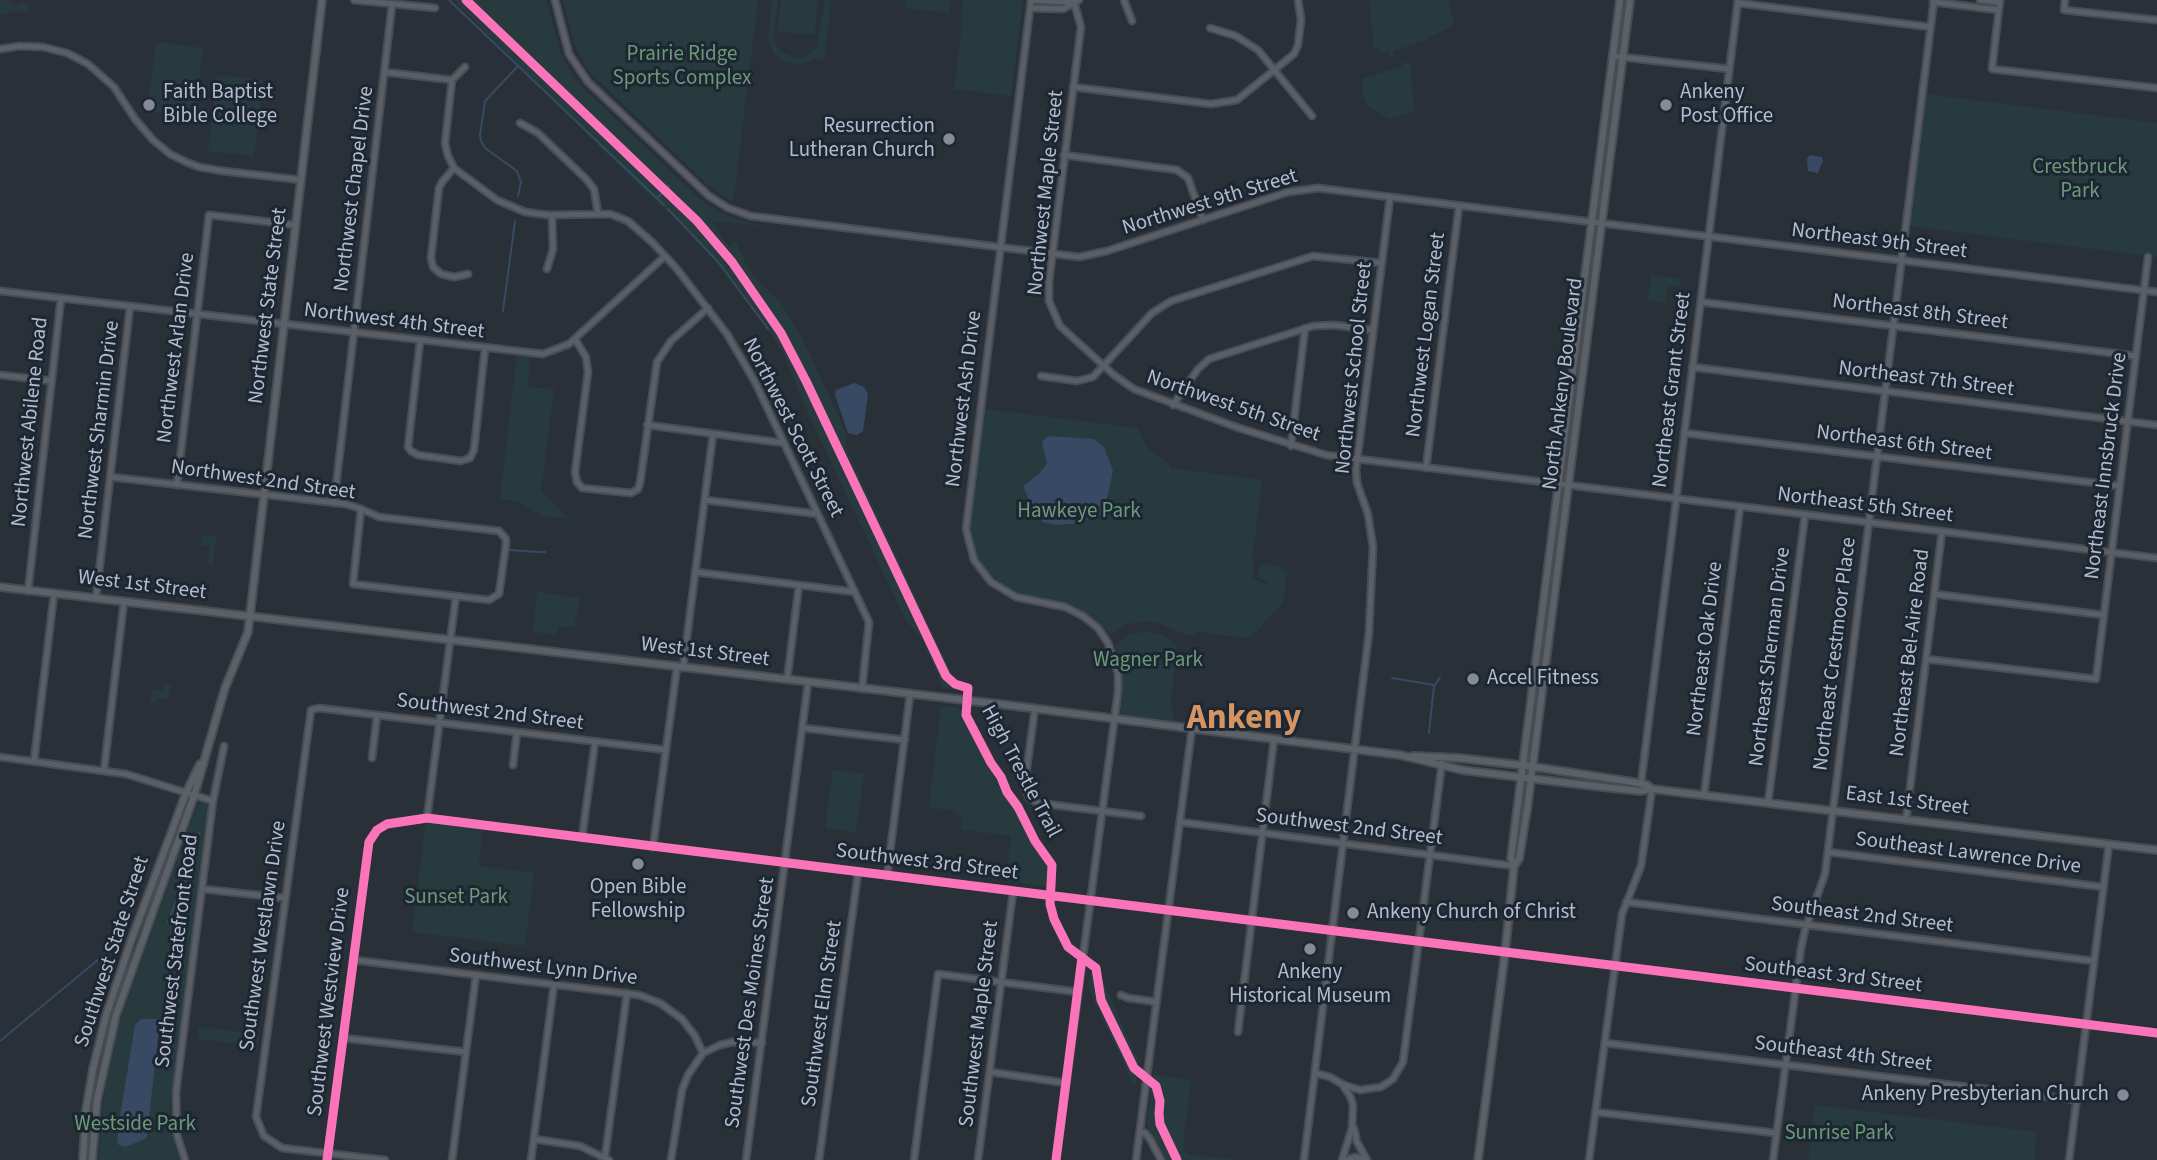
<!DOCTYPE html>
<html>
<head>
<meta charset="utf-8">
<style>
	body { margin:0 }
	canvas { display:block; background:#2a3038 }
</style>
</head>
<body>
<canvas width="2157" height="1160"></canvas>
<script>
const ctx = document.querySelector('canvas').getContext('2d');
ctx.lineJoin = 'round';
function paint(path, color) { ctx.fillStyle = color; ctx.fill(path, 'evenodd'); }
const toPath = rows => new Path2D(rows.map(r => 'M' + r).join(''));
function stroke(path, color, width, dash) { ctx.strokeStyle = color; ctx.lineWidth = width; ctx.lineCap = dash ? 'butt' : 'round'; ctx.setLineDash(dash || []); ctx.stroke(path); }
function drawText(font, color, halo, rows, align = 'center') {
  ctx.font = font + ' "Source Sans 3",sans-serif'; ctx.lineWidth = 6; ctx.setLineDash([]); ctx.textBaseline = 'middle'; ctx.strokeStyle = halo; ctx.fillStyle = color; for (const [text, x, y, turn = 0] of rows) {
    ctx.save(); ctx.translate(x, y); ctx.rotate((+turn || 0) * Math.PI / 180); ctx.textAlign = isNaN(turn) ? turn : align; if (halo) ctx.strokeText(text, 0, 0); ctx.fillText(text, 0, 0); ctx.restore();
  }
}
paint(toPath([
	[0,0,10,1,16,5,24,2,31,6,27,12,14,11,0,16],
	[454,0,546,0,561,54,573,76,584,89,703,202,732,218,762,226,712,221,729,247,734,241,737,244,748,268,768,291,779,300,804,342,847,435,845,445,959,690,943,688,922,638,906,621,807,411,784,354,736,283,679,222,633,180],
	[563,0,758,0,733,202,707,184,589,71,574,44],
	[772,0,778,0,774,33,776,45,783,53,797,58,807,56,817,47,825,0,831,0,824,60,817,59,817,57,806,63,796,64,785,62,774,54,768,38],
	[781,0,818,0,814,35,777,31],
	[905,0,951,0,950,10,948,13,906,8],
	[962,0,1023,0,1011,96,954,89,961,36],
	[1369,0,1449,0,1454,25,1423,41,1393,51,1396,55,1391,57,1389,52,1384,53,1374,47],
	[156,42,203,48,194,116,147,111],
	[1404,61,1413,67,1410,71,1415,111,1389,119,1368,106,1363,96,1362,79,1402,66],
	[217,75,263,80,254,156,208,151],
	[1925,94,2157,123,2157,257,1909,226],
	[1651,275,1680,279,1679,287,1668,286,1666,303,1648,300],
	[517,355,530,357,528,387,554,389,541,490,569,519,543,516,517,501,500,499],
	[983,409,1137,428,1148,448,1170,465,1170,468,1262,480,1252,561,1254,567,1253,578,1267,585,1267,582,1258,577,1259,567,1266,563,1278,566,1287,572,1283,602,1256,632,1246,638,1209,634,1201,631,1192,635,1185,634,1157,623,1147,621,1127,624,1113,633,1108,632,1090,615,1068,603,1024,596,1002,586,980,561,972,544,969,529],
	[202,536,216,537,213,564,208,563,210,547,201,546],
	[542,591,548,594,580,598,574,627,558,626,557,635,533,632,537,592],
	[1144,632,1160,634,1177,644,1171,701,1174,721,1124,715,1120,710,1122,674,1115,645,1131,634],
	[163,684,171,685,169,699,156,698,155,704,150,703,152,689,162,691],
	[941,706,973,710,972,718,984,742,1053,864,1057,888,1006,881,1011,836,961,829,962,818,954,811,929,807],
	[833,770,864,774,856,832,825,828],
	[202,802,208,806,208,814,170,1104,172,1134,179,1160,98,1160,105,1086,119,1024,194,814,199,803],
	[426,822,483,829,478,866,534,873,525,946,412,932],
	[1093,959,1139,1062,1135,1088,1088,988],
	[198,1027,259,1034,258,1046,198,1039],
	[1153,1074,1191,1080,1183,1145,1187,1154,1238,1160,1164,1160,1147,1125],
	[1815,1105,2037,1132,2034,1160,1808,1160]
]), '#273a3e');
paint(toPath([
	[1810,155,1822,157,1823,161,1818,173,1808,171,1807,159],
	[854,383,864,387,868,394,863,431,857,435,848,433,835,395,836,390],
	[1048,436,1094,439,1104,447,1113,471,1105,508,1102,515,1072,524,1055,525,1043,522,1035,514,1023,486,1040,473,1047,463,1042,442],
	[141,1019,160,1019,147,1136,145,1139,125,1147,117,1144,120,1116,135,1025]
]), '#384963');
stroke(toPath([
	[449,0,664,205],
	[518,66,485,101,480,135,481,141,485,148,517,171,521,182,518,196],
	[668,188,669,186],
	[657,198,663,192],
	[668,209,719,263,768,329],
	[503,311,515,221],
	[509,550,538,552],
	[540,552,545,552],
	[1392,678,1434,685,1429,733],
	[1435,685,1440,677],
	[168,922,189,871,199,833],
	[0,1041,111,949]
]), '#384963', 2);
const minor = toPath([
	[354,0,435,8],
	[555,0,569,54,588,82,709,196,728,208,751,216,1079,257,1107,251,1288,192,1318,188,2157,292],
	[1031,0,966,529,974,560,991,582,1016,597,1065,607,1083,616,1098,628,1108,643,1118,673,1118,692,1056,1160],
	[1031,0,1071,2],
	[1124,0,1132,21],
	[1980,0,1999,2],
	[2000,0,1992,69,2157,88],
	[2065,0,2064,10,2157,20],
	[1074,2,1081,27,1049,282,1049,301,1060,326,1114,375,1134,389,1239,428,1326,455,2157,558],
	[1933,2,1998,10],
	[1738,3,1930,27],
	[1030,8,1063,9,1079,0],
	[1210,28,1236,36,1258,50,1312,116],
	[0,49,20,46,43,47,67,53,88,64,114,87,135,119,153,140,170,154,186,162,199,167,223,171,301,180],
	[1612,56,1729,69],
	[384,72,452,80],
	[452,80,445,143,448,156,454,168,497,200,525,212,548,215,610,214,628,221,653,243,677,269,727,334,755,382,869,622,862,689],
	[452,80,465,67],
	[1073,87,1211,104,1237,100,1294,54,1298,45,1301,19,1298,0],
	[520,123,538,133,586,179,594,189,598,214],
	[1064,155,1177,170,1188,178,1203,220],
	[454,168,442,182,439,188,431,258,433,267,441,274,454,277,468,274],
	[547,269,553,249,552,215],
	[0,291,543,354,569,344,665,256],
	[1701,302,2136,356],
	[575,339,586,357,588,372,575,472,577,482,582,488,631,493,638,489,640,483,657,362,671,341,708,308],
	[420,341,408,447,411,451,418,455,461,461,470,458,474,450,485,348],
	[1692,367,2157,425],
	[0,375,52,381],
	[1041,376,1077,381,1093,377,1152,313,1171,301,1313,256,1382,263],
	[1173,405,1198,369,1209,359,1313,326,1334,325,1373,330],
	[647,425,784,443],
	[1684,433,2120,486],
	[1291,446,1305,328],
	[1426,468,1459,206],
	[111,477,346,504,361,509,379,517,499,531,506,539,506,544,499,594,489,600,353,584,361,509],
	[177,485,209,215,296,225],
	[705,500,818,514],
	[334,503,392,5],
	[695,572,855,592],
	[28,591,61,298],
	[1934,594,2104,615],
	[96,598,130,307],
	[1926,659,2096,679,2148,257],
	[683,668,713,434],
	[787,680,799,585],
	[1035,708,1025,782,1025,789,1029,798,1038,803,1141,816],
	[803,728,905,740],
	[0,757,126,774,213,801],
	[372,758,377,715],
	[34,761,54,594],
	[513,765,517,732],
	[104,770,124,601],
	[1641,784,1738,0],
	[1704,796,1740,507],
	[1768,803,1805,515],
	[427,818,456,596],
	[1906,820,1942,531],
	[1180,822,1514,866],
	[582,838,595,742],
	[653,847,677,667],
	[1828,852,2103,887],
	[887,876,910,695],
	[202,889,285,898],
	[1626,902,2094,961],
	[354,960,639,995,660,1003,682,1019,695,1036,703,1053],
	[1121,995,1128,998,1157,1002],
	[1238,1032,1274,739],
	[343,1038,466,1052],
	[1605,1043,2076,1100],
	[990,1072,1066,1083],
	[1315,1073,1330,1077,1342,1084,1350,1096,1353,1105,1352,1128,1342,1160],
	[1344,1085,1360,1090,1381,1087,1393,1079,1403,1062,1442,763],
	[1595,1112,1776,1133],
	[1354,1128,1357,1142,1367,1160],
	[1140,1132,1145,1133,1150,1139,1161,1160],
	[534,1139,580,1146,609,1160],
	[605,1157,627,993],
	[185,1160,177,1135,176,1092,213,801,224,746],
	[327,1160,369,842,377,830,387,824,427,818,2157,1033],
	[385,1160,282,1148,264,1136,256,1117,311,710,319,708,666,750],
	[452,1160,476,975],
	[531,1160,554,984],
	[671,1160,682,1090,688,1075,703,1053,720,1045,733,1042,762,1043],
	[746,1160,808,683],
	[819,1160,858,873],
	[914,1160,938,974,1078,992],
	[978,1160,1013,892],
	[1136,1160,1192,728],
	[1304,1160,1369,632,1373,547,1368,514,1357,483,1356,470,1390,197],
	[1346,1160,1355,1157,1366,1160],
	[1589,1160,1622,914,1641,866,1652,789],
	[1773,1160,1801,948,1805,930,1825,874,1934,0],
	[2069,1160,2109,844]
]);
const major = toPath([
	[0,587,1007,705,1400,755,1462,770,1585,785,1640,791,1652,789,2157,850],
	[1413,756,1459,758,1528,766,1633,782,1647,785,1652,789],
	[1514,866,1519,859,1527,810,1630,0],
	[83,1160,86,1110,93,1069,106,1016,131,941,186,793,200,764],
	[92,1160,97,1100,116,1015,194,796,225,688,248,632,322,0],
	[1478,1160,1505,953,1514,866,1511,858,1620,0]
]);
stroke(minor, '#484c53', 9);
stroke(major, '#484c55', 10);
stroke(minor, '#5a5e66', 5);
stroke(major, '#5c6168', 6);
stroke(toPath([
	[466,0,697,221,732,262,781,333,806,381,946,676,955,684,968,688,966,715,991,763,1001,777,1007,792,1018,807,1035,841,1052,865,1050,904,1054,919,1068,947,1096,968,1101,1000,1134,1068,1156,1086,1160,1101,1159,1114,1160,1124,1177,1160],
	[327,1160,369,842,377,830,387,824,427,818,2157,1033],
	[1056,1160,1082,957]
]), '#fb73b8', 9);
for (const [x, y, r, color] of [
	[149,105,7,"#848b96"],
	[1666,105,7,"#848b96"],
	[949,139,7,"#848b96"],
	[1473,679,7,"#848b96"],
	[638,864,7,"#848b96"],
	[1353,913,7,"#848b96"],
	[1310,949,7,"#848b96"],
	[2123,1095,7,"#848b96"]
]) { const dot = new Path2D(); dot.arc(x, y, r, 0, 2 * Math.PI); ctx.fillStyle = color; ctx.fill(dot); stroke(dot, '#1d2633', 2.5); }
drawText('21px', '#6b9a76', '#1d2633', [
	["Prairie Ridge",682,55],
	["Sports Complex",682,79],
	["Crestbruck",2080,168],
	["Park",2080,192],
	["Hawkeye Park",1079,512],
	["Wagner Park",1148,661],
	["Sunset Park",456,898],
	["Westside Park",135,1125],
	["Sunrise Park",1839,1134]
]);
drawText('21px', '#b4bcc9', '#1d2633', [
	["Faith Baptist",163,93],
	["Bible College",163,117],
	["Ankeny",1680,93],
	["Post Office",1680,117],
	["Resurrection",935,127,"right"],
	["Lutheran Church",935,151,"right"],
	["Accel Fitness",1487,679],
	["Open Bible",638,888,"center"],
	["Fellowship",638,912,"center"],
	["Ankeny Church of Christ",1367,913],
	["Ankeny",1310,973,"center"],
	["Historical Museum",1310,997,"center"],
	["Ankeny Presbyterian Church",2109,1095,"right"]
], 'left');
drawText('21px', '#b4bcc9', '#1d2633', [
	["Northwest Chapel Drive",355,189,-83],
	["Northwest Maple Street",1047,193,-84],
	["Northwest 9th Street",1210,203,-17],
	["Northeast 9th Street",1879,242,7],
	["Northwest State Street",269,306,-83],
	["Northeast 8th Street",1920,313,7],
	["Northwest 4th Street",394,322,7],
	["Northwest Logan Street",1427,335,-83],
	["Northwest Arlan Drive",177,348,-83],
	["Northwest School Street",1355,368,-84],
	["Northeast 7th Street",1926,380,7],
	["North Ankeny Boulevard",1564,384,-83],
	["Northeast Grant Street",1673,390,-83],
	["Northwest Ash Drive",965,399,-83],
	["Northwest 5th Street",1233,407,19],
	["Northwest Abilene Road",31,422,-84],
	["Northwest Scott Street",792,428,63],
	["Northwest Sharmin Drive",100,430,-83],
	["Northeast 6th Street",1904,444,7],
	["Northeast Innsbruck Drive",2107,466,-83],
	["Northwest 2nd Street",263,481,8],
	["Northeast 5th Street",1865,506,7],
	["West 1st Street",142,586,7],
	["Northeast Oak Drive",1706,649,-83],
	["West 1st Street",705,653,7],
	["Northeast Bel-Aire Road",1911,653,-83],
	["Northeast Crestmoor Place",1836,654,-83],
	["Northeast Sherman Drive",1771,657,-83],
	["Southwest 2nd Street",490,713,7],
	["High Trestle Trail",1020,772,62],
	["East 1st Street",1907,802,7],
	["Southwest 2nd Street",1349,828,7],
	["Southeast Lawrence Drive",1968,854,7],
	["Southwest 3rd Street",927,863,7],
	["Southeast 2nd Street",1862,916,7],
	["Southwest Westlawn Drive",264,936,-82],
	["Southwest Statefront Road",178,951,-83],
	["Southwest State Street",113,952,-72],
	["Southwest Lynn Drive",543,968,7],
	["Southeast 3rd Street",1833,976,7],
	["Southwest Westview Drive",330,1002,-83],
	["Southwest Des Moines Street",751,1003,-82],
	["Southwest Elm Street",823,1014,-82],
	["Southwest Maple Street",980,1024,-83],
	["Southeast 4th Street",1843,1055,7]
]);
drawText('bold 35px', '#d59563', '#1d2633', [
	["Ankeny",1244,720]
]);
</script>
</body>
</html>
